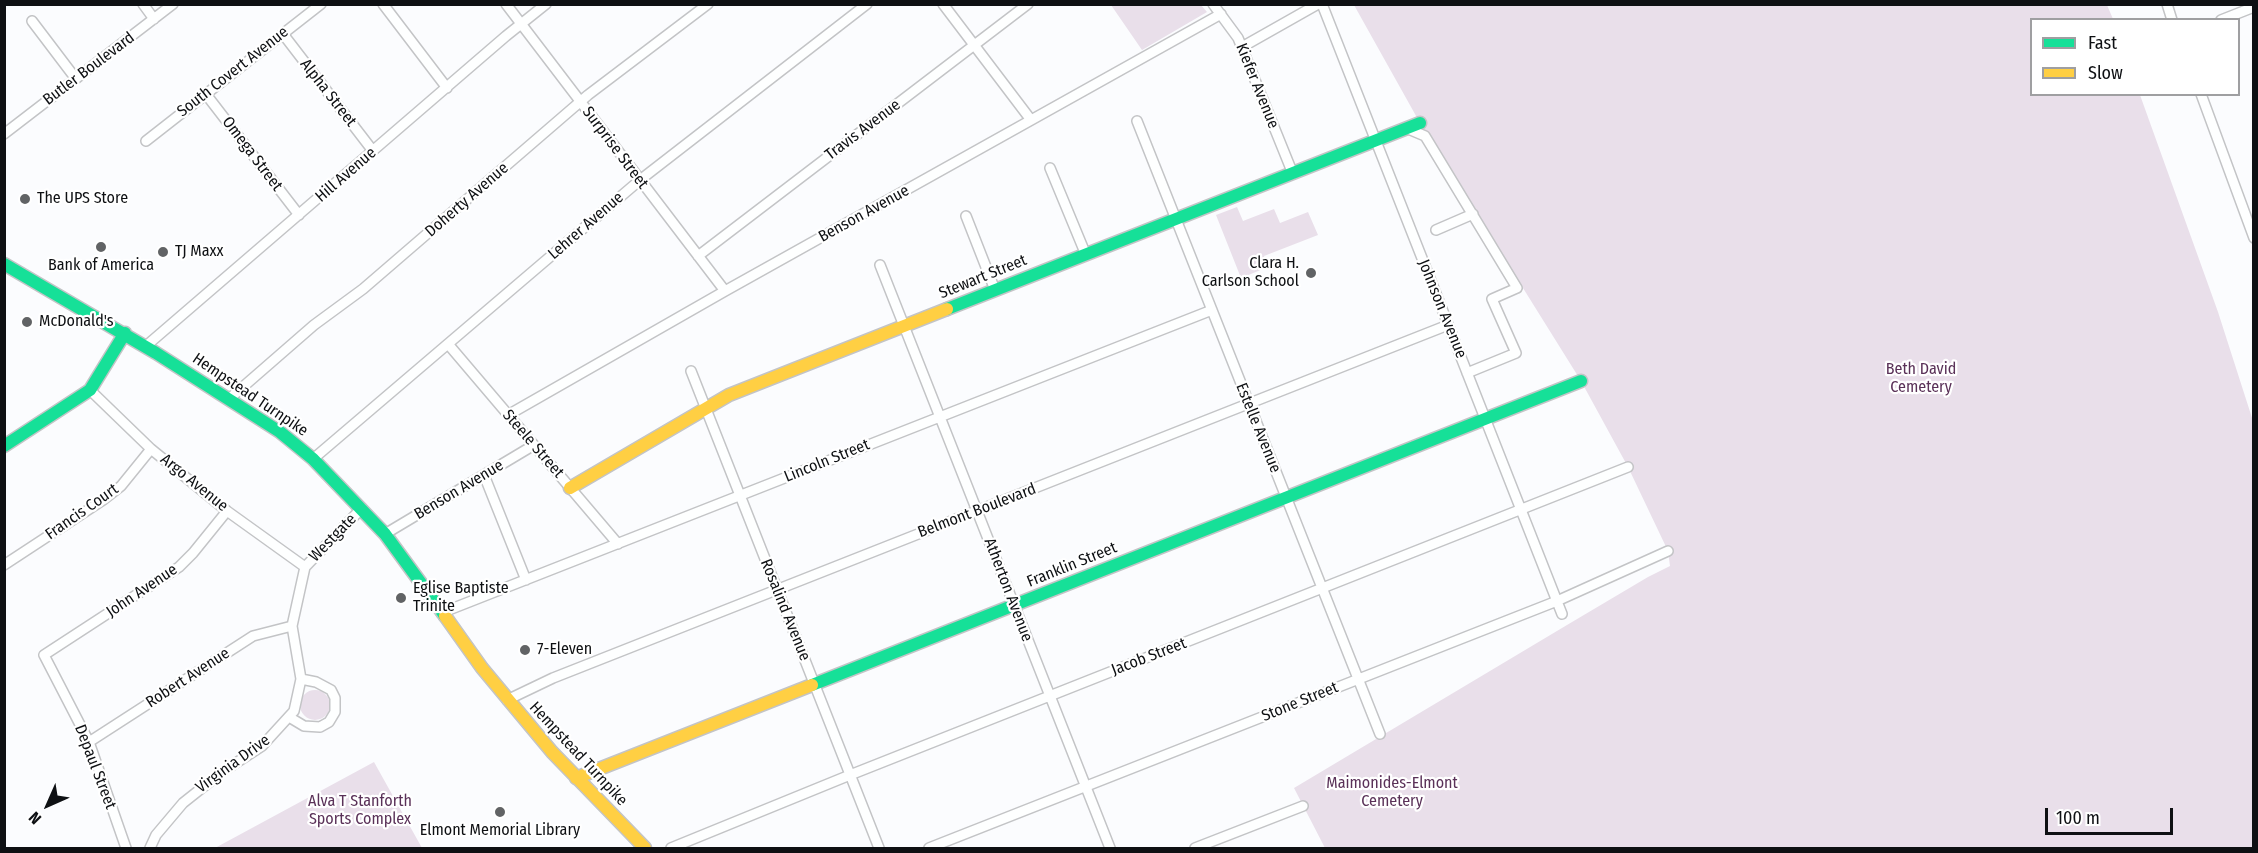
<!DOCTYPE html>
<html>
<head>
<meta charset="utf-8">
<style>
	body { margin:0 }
	#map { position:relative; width:2258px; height:853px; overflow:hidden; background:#fbfcfe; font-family:"Fira Sans Condensed",sans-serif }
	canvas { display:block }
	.frame { position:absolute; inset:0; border:6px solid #0e1013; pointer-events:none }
	.legend { position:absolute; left:2030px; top:18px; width:210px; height:78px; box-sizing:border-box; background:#fff; border:2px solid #9f9fa1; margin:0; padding:8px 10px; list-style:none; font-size:18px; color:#0e1013 }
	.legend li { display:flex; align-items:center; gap:12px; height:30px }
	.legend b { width:30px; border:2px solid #9f9fa1 }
	.north { position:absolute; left:18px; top:775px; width:60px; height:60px; -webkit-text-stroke:4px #fff; paint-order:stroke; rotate:225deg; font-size:16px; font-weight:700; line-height:24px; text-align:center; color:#0e1013 }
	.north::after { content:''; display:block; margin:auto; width:21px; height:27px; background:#0e1013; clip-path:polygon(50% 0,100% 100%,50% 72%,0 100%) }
	.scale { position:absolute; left:2045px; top:808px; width:128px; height:27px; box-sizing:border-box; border:3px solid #0e1013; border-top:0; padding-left:8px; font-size:18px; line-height:21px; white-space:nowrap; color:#0e1013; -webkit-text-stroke:4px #fff; paint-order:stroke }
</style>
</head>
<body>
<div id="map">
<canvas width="2258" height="853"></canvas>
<div class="frame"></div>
<ul class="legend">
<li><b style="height:8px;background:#16e098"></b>Fast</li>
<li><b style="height:8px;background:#ffcf43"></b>Slow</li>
</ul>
<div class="north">N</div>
<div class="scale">100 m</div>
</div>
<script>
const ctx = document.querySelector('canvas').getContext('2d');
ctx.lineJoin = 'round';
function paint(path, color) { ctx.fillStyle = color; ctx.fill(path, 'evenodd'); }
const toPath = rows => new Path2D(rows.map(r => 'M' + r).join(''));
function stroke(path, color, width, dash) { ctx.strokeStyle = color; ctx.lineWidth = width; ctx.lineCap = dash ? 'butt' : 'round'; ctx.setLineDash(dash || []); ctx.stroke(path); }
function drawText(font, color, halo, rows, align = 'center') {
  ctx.font = font + ' "Fira Sans Condensed",sans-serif'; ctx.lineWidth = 4.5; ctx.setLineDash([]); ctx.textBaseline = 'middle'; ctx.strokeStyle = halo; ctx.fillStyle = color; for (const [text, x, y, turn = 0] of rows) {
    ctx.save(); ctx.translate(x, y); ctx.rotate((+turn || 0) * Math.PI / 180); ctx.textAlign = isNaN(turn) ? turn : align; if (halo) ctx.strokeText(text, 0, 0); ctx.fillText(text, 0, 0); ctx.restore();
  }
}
paint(toPath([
	[1111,5,1201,5,1207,12,1142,50],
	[1354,5,2107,5,2113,19,2032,20,2032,94,2140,95,2218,312,2253,421,2253,848,1325,848,1294,788,1567,625,1648,577,1670,566,1668,551,1628,467,1581,381,1420,123],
	[1237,207,1243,221,1274,209,1280,223,1308,212,1318,235,1264,256,1268,267,1241,278,1216,215],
	'300 705a15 15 0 1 1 30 0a15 15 0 1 1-30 0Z',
	[374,762,422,848,215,848]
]), '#e9dfea');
const street = toPath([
	[143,4,154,19],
	[383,4,447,88],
	[506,4,725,291],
	[943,4,1031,120],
	[1213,4,1238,38,1293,174],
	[1322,4,1562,614],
	[2167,4,2172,20],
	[2221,20,2254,7],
	[32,21,76,79],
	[283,34,373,151],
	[1242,47,1318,4],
	[205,93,299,215],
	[2201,94,2254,238],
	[1137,121,1380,734],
	[1406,128,1425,136,1517,288,1492,299,1516,353,1467,373],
	[4,134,173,4],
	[146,141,321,4],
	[1050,168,1086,255],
	[966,216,995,290],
	[1436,230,1473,214],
	[698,256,1028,4],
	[880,265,1110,848],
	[448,344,618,544],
	[146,346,506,36,546,4],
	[691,371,879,848],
	[90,390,151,449,227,511,305,567],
	[229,399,314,325,363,289,588,95,708,4],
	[508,415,725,291,1221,14],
	[313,459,640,180,867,4],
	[484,475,526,580],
	[385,534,534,445],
	[4,565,103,500,121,486,151,449],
	[305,567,362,508],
	[441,613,1212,310],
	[507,700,553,678,1448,325],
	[289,717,304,726,320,727,329,722,335,712,335,698,331,690,316,682,301,679],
	[89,742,253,636,292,626],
	[126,848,89,742,44,655,179,567,193,553,227,511],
	[150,848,156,835,183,803,222,772,262,746,294,711,301,679,292,626,305,567],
	[671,848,850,775,1628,467],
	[929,848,1557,601,1668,551],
	[1195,848,1303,806]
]);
const fast = toPath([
	[4,264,156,353,280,432,313,459,385,534,445,616],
	[947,309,1420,123],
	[4,446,90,390,125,333],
	[812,685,1581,381]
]);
const slow = toPath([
	[570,488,729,395,947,309],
	[445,616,482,668,552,752,645,848],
	[576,778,812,685]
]);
stroke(street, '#c3c4c6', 12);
stroke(fast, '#c3c4c6', 15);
stroke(slow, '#c3c4c6', 15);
stroke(street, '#feffff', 9);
stroke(fast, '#16e098', 12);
stroke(slow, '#ffcf43', 12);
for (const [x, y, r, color] of [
	[25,199,6,"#616365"],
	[101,247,6,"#616365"],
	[163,252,6,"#616365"],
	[1311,273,6,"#616365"],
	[27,322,6,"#616365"],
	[401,598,6,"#616365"],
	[525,650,6,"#616365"],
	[500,812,6,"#616365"]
]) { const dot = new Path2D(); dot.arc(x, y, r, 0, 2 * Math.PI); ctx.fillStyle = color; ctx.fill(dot); stroke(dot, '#fff', 2); }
drawText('16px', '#0e1013', '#fff', [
	["Butler Boulevard",89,69,-37],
	["South Covert Avenue",233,72,-38],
	["Kiefer Avenue",1257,86,68],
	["Alpha Street",328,93,52],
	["Travis Avenue",863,130,-37],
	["Surprise Street",615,148,53],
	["Omega Street",252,154,53],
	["Hill Avenue",346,175,-41],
	["Doherty Avenue",467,200,-41],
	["Benson Avenue",864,214,-29],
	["Lehrer Avenue",586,226,-41],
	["Stewart Street",983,277,-22],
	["Johnson Avenue",1442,309,68],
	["Hempstead Turnpike",250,395,34],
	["Estelle Avenue",1258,428,68],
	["Steele Street",533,444,49],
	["Lincoln Street",827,461,-22],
	["Argo Avenue",194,483,39],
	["Benson Avenue",459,490,-31],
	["Belmont Boulevard",977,511,-21],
	["Francis Court",82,512,-35],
	["Westgate",333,538,-46],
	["Franklin Street",1072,565,-22],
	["Atherton Avenue",1008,590,69],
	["John Avenue",142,591,-34],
	["Rosalind Avenue",785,610,68],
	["Jacob Street",1149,657,-21],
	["Robert Avenue",188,678,-33],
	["Stone Street",1300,702,-22],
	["Hempstead Turnpike",578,754,47],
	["Virginia Drive",233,764,-36],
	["Depaul Street",95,767,69]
]);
drawText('16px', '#0e1013', '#fff', [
	["The UPS Store",37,199],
	["TJ Maxx",175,252],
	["Clara H.",1299,264,"right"],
	["Carlson School",1299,282,"right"],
	["Bank of America",101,266,"center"],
	["McDonald's",39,322],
	["Eglise Baptiste",413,589],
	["Trinite",413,607],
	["7-Eleven",537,650],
	["Elmont Memorial Library",500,831,"center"]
], 'left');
drawText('16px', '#5a3158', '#fff', [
	["Beth David",1921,370],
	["Cemetery",1921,388],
	["Maimonides-Elmont",1392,784],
	["Cemetery",1392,802],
	["Alva T Stanforth",360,802],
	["Sports Complex",360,820]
]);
</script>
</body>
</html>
